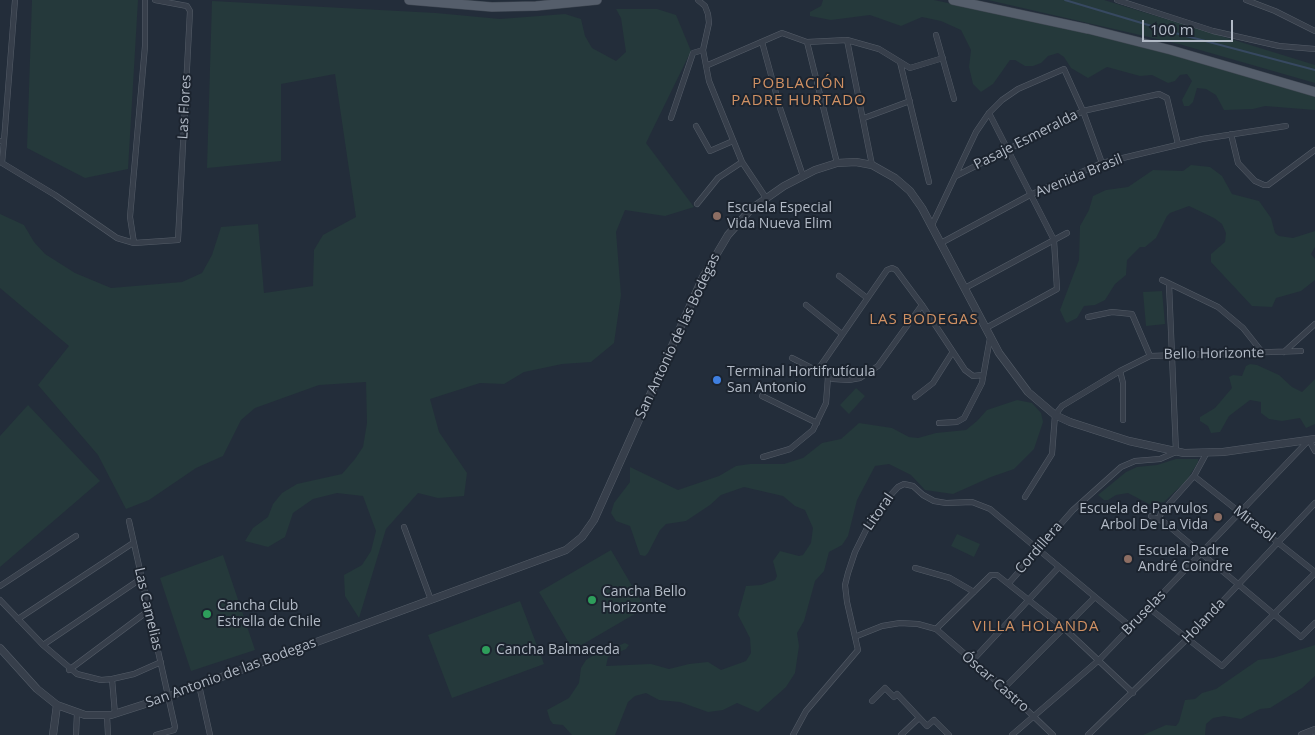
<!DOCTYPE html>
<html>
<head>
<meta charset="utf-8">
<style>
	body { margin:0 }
	#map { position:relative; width:1315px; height:735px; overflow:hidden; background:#232d3a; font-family:"Open Sans",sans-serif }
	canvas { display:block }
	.scale { position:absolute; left:1142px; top:20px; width:91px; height:22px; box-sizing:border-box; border:2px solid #b2bac6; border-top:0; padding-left:6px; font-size:15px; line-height:18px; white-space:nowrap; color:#b2bac6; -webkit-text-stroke:4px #1c242f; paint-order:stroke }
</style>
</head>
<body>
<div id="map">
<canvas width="1315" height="735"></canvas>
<div class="scale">100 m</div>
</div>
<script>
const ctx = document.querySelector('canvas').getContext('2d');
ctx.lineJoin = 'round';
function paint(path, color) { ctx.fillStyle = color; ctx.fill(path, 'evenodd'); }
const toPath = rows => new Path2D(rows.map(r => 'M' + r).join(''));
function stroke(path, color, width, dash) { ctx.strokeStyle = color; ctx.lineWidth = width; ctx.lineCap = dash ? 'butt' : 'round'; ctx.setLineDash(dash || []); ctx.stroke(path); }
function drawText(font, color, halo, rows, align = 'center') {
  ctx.font = font + ' "Open Sans",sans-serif'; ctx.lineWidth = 4; ctx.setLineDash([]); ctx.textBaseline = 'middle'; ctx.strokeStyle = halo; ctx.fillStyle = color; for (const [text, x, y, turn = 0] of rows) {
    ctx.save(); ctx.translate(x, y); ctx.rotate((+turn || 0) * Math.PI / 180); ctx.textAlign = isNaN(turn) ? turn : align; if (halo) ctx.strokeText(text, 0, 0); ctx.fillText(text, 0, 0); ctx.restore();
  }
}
paint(toPath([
	[32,0,138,0,128,169,85,178,27,148],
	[823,0,934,0,1074,30,1170,54,1315,96,1315,110,1265,106,1253,109,1224,110,1216,95,1206,89,1197,88,1193,102,1189,106,1184,106,1182,100,1192,81,1187,74,1180,75,1175,81,1168,83,1152,75,1140,76,1107,67,1088,78,1071,68,1064,57,1058,53,1048,56,1041,63,1033,66,1025,66,1015,60,1010,60,993,84,981,92,973,84,969,67,971,50,961,30,941,21,922,17,901,26,870,15,831,20,810,16,810,12,821,6],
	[988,0,1104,0,1315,65,1315,83,1179,44],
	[212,1,436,13,500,19,565,14,581,19,585,36,592,48,616,61,626,52,621,18,616,9,657,9,676,15,691,51,646,143,694,207,665,216,625,210,616,232,621,295,614,343,591,362,562,364,524,372,504,384,480,383,430,399,439,432,467,473,464,496,438,498,418,493,386,529,359,618,345,596,344,575,362,565,371,551,376,531,363,496,337,493,313,499,293,513,285,537,268,547,245,541,253,528,268,517,273,504,282,493,297,484,342,474,355,459,363,447,367,423,366,382,319,385,255,408,241,420,223,456,196,468,149,500,126,509,98,455,38,385,69,346,0,288,0,214,24,225,34,242,45,254,75,273,111,288,182,282,202,273,212,255,221,227,258,224,264,293,313,286,314,250,323,235,356,217,335,74,281,84,281,161,207,168],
	[1191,165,1210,167,1222,176,1232,194,1259,201,1271,218,1275,233,1279,236,1293,238,1315,231,1315,247,1311,254,1315,259,1315,280,1301,291,1276,298,1272,307,1252,306,1211,262,1211,254,1225,242,1226,233,1222,224,1214,218,1189,206,1170,213,1167,216,1156,238,1145,247,1140,247,1127,260,1126,275,1115,284,1105,300,1095,305,1084,306,1077,318,1067,323,1065,321,1060,310,1079,260,1080,226,1089,210,1093,196,1106,190,1128,187,1153,170,1183,171],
	[1162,291,1165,324,1146,326,1143,292],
	[1250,364,1257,365,1279,375,1292,387,1302,392,1315,379,1315,424,1306,428,1300,418,1282,421,1269,419,1261,413,1261,402,1250,400,1229,416,1220,432,1211,433,1208,426,1200,421,1200,417,1215,408,1232,388,1229,377,1233,375,1242,376,1246,366],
	[856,388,865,396,849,414,840,405],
	[1017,400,1032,403,1041,413,1043,422,1034,449,1014,469,991,477,953,494,925,490,911,475,889,464,875,466,857,500,848,536,842,545,829,552,824,571,815,581,804,621,797,633,799,646,795,673,786,687,758,712,737,703,723,710,708,712,680,702,659,700,646,693,635,696,628,702,615,735,572,735,563,725,553,724,550,720,547,710,569,698,579,683,581,668,586,660,594,655,625,643,629,645,626,649,608,657,606,666,651,664,669,669,689,664,708,662,721,670,746,661,751,653,750,638,738,615,746,586,761,585,775,580,777,576,773,561,780,551,799,556,803,555,811,543,813,528,805,510,795,506,783,496,744,487,721,495,710,505,686,521,666,524,660,530,648,553,645,556,640,555,630,526,616,521,611,513,614,503,630,482,630,467,678,490,719,476,736,466,750,464,784,464,803,458,822,443,841,439,859,423,892,428,909,437,918,438,936,433,966,430,977,421,987,410],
	[28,405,100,481,0,567,0,436],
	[1176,459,1198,459,1198,462,1187,480,1164,502,1149,504,1128,493,1116,495,1108,500,1104,500,1098,495,1126,472,1137,467,1157,465],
	[957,534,980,544,974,557,951,546],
	[611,550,645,608,573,650,539,592],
	[223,555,255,650,191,671,160,578],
	[520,601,544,664,452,698,428,635],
	[1315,645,1315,676,1302,688,1270,708,1260,709,1241,719,1224,716,1213,718,1206,724,1205,735,1143,735,1166,725,1176,726,1179,722,1185,700,1195,699,1202,693,1216,689,1258,660,1273,658]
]), '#25393b');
stroke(toPath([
	[1065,0,1175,33,1315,70]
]), '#374961', 2);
const minor = toPath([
	[698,0,705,6,708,14,709,23,703,50,709,81,742,162,766,198],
	[1117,0,1213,31,1279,46,1315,49],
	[1246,0,1275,11,1315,31],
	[936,35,954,99],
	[847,40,872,165],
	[762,42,780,108,803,176],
	[807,42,837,163],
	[900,62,929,182],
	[708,65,782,33,807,42,847,40,879,49,910,68,943,58],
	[671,118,693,53,703,50],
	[864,118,910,101],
	[696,126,710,151,733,141],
	[1231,134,1238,163,1255,181,1264,185,1268,185,1315,150],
	[0,141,4,141,2,163,55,195,117,238,134,243,178,240,190,11,187,6,155,0],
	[4,141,15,0],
	[956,176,1083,111,1159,94,1167,98,1178,144],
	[697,204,718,178,742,162],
	[932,225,976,132,989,113,1002,100,1018,89,1064,69,1083,111,1102,163],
	[134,243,130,217,145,46,145,0],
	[941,243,1030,195,1102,163,1202,139,1286,126],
	[839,276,867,298],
	[1162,280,1218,307,1243,328,1262,352],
	[965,288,1067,233],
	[806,305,842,334],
	[1088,317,1112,312,1132,314,1150,356],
	[986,328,1057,289,1054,240,989,113],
	[1284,352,1315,324],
	[792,358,833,379,849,380,860,378,878,366,922,305],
	[817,371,887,270,892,268,896,270,922,305,965,370,973,376,982,375],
	[1120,371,1123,383,1123,420],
	[762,396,817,423],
	[915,397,933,383,952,353],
	[939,423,957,422,964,418,982,383,990,338],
	[763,457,790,449,813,430,826,403,828,377],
	[1194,476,1315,572],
	[1025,497,1052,454,1055,415,1062,406,1120,371,1150,356,1301,351],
	[1151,516,1164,522,1301,637,1315,623],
	[1159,519,1161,513,1194,476,1206,454],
	[129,521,175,727,174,730,156,735],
	[404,527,431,600],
	[915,568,950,578,974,592],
	[1009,583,1073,510,1121,467,1135,461,1160,459,1176,452,1169,284],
	[0,586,76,536],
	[0,600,43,645,77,674,101,680,112,679,134,674,161,662],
	[1149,608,1222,666,1315,573],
	[18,619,133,543],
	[936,629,991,575,997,575,1064,628,1133,693],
	[936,629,1004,688,1053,735],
	[857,636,882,626,900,623,918,624,936,629],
	[43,645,142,578],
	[972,661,1059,567],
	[69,670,148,611],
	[112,679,115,714],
	[199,685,210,735],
	[1004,688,1095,597],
	[872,701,885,688,894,697,897,694,927,726,934,720,949,735],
	[107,716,108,735],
	[76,735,77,713],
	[793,735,806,711,858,650,847,602,845,585,848,573,855,552,868,526,887,499,898,487,904,484,913,486,923,495,934,501,946,503,972,502,990,509,1131,627],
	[901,735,919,718],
	[1012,735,1099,660,1309,440,1315,451],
	[1088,735,1187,639,1315,503]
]);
const tertiary = toPath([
	[0,648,37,689,57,705,85,715,111,715,170,696,566,550,582,537,594,520,703,277,728,235,751,209,784,186,815,170,837,163,856,162,872,165,895,178,910,191,922,208,999,353,1028,392,1055,415,1070,422,1129,441,1184,453,1223,452,1315,439],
	[53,735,57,705],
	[1302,735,1315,730]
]);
const primary = toPath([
	[409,0,492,7,536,6,597,0],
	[953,0,1088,29,1171,50,1315,92]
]);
stroke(minor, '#555d68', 6);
stroke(tertiary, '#555d68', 8);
stroke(primary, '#404853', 10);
stroke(minor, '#373f4b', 5);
stroke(tertiary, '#373f4b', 7);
stroke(primary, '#555e6b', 9);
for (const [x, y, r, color] of [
	[717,216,5,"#8d6e63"],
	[717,380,5,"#3f7fe0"],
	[1218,517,5,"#8d6e63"],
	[1128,559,5,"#8d6e63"],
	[592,600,5,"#2e9e5b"],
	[207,614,5,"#2e9e5b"],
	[486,650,5,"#2e9e5b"]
]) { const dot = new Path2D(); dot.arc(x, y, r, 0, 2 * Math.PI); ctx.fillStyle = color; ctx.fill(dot); stroke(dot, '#1c242f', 2); }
drawText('14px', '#b2bac6', '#1c242f', [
	["Las Flores",185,107,-87],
	["Pasaje Esmeralda",1026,140,-27],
	["Avenida Brasil",1079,176,-22],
	["San Antonio de las Bodegas",678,336,-65],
	["Bello Horizonte",1214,354,-1],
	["Litoral",879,512,-55],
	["Mirasol",1254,524,38],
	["Cordillera",1039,548,-49],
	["Las Camelias",148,609,77],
	["Bruselas",1144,613,-46],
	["Holanda",1204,621,-46],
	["San Antonio de las Bodegas",231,673,-20],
	["Óscar Castro",995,682,41]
]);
drawText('14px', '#b2bac6', '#1c242f', [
	["Escuela Especial",727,208],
	["Vida Nueva Elim",727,224],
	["Terminal Hortifrutícula",727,372],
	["San Antonio",727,388],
	["Escuela de Parvulos",1208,509,"right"],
	["Arbol De La Vida",1208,525,"right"],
	["Escuela Padre",1138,551],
	["André Coindre",1138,567],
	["Cancha Bello",602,592],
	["Horizonte",602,608],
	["Cancha Club",217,606],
	["Estrella de Chile",217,622],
	["Cancha Balmaceda",496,650]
], 'left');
ctx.letterSpacing = '1px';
drawText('15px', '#d19163', '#1c242f', [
	["POBLACIÓN",799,84],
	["PADRE HURTADO",799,101],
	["LAS BODEGAS",924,320],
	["VILLA HOLANDA",1036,627]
]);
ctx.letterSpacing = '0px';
</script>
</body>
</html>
